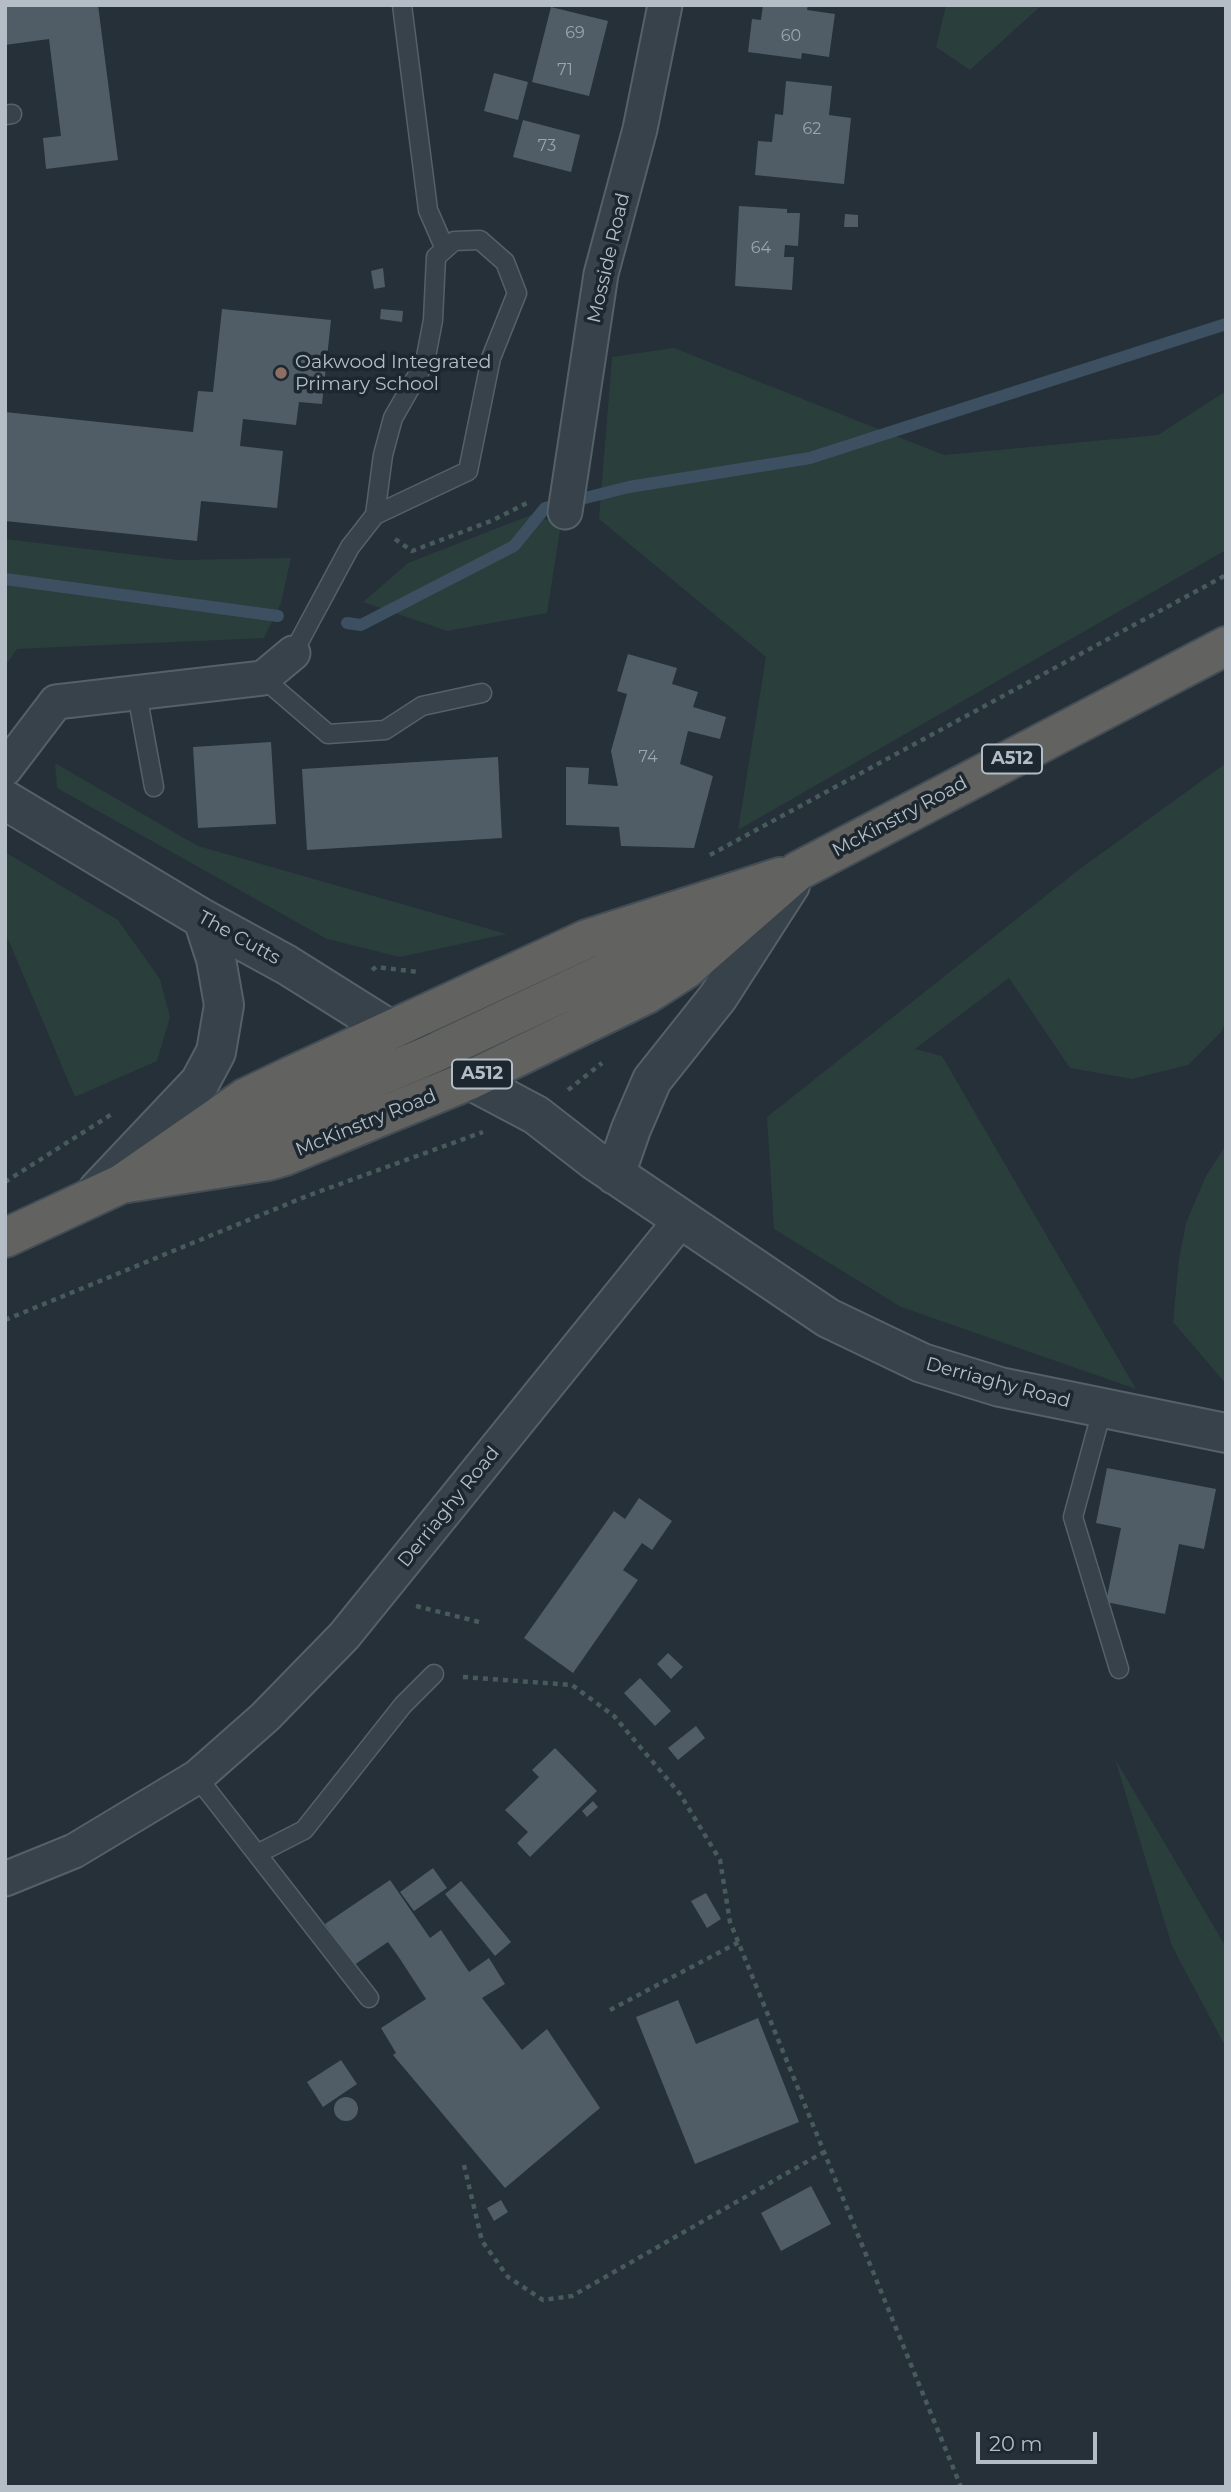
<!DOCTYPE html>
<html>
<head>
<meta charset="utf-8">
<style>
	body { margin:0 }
	#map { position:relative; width:1231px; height:2492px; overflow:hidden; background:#253039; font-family:Montserrat,sans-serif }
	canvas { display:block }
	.frame { position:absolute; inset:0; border:7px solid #b4bdc5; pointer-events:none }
	.scale { position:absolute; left:976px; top:2432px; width:121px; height:32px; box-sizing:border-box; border:4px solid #b4bdc5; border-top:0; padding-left:9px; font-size:21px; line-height:24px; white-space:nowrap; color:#b4bdc5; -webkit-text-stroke:5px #1d272f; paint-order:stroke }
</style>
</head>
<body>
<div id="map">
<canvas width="1231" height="2492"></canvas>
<div class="frame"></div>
<div class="scale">20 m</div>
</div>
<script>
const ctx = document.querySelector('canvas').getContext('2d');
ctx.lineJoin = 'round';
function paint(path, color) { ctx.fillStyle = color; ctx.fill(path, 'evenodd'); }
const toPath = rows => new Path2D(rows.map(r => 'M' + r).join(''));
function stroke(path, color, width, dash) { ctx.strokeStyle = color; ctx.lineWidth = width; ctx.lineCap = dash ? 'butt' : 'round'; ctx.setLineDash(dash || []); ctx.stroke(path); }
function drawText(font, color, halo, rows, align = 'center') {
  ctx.font = font + ' Montserrat,sans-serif'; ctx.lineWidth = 7; ctx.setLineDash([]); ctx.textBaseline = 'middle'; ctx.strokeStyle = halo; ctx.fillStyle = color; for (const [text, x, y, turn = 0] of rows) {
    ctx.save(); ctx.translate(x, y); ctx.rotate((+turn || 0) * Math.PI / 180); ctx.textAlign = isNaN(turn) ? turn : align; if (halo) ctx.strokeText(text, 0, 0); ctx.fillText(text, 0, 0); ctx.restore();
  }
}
paint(toPath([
	[946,5,1042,5,970,70,936,47],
	[674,348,944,455,1158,435,1226,391,1226,550,738,830,766,657,599,519,612,357],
	[531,515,561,524,547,613,447,631,363,602,408,563],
	[5,539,178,560,291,558,281,603,264,638,17,649,5,666],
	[55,763,198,846,507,934,400,957,327,939,57,788],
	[1226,763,1226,1022,1221,1032,1188,1065,1132,1079,1070,1068,1009,978,915,1049,942,1056,1136,1389,901,1307,774,1229,767,1117,1077,871],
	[5,852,118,920,160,979,170,1017,157,1061,75,1097,5,932],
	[1226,1145,1226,1384,1173,1322,1179,1259,1186,1223,1206,1176],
	[1115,1759,1226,1947,1226,2048,1172,1946]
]), '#2a3e3c');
stroke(toPath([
	[5,579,278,616],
	[347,623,361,625,514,546,545,508,629,487,810,458,1226,324]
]), '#3c5061', 12);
paint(toPath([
	[5,5,98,5,118,160,46,169,43,138,61,136,49,39,5,45],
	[763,5,808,5,807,10,835,14,829,57,802,53,801,59,748,52,752,19,761,20],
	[551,7,608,21,589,96,532,82],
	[494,73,528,82,518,120,484,111],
	[786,81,832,86,829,115,851,118,844,184,755,175,758,141,772,142,775,114,783,115],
	[523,120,580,135,571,172,513,157],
	[739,206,787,209,787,213,800,213,798,246,785,245,784,257,794,257,792,290,735,286],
	[845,214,858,215,858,227,844,227],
	[383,268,385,287,374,289,371,271],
	[222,309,331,320,322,404,299,402,296,425,243,419,240,446,283,451,277,508,201,501,197,541,5,521,5,412,193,432,198,391,213,392],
	[381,309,403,311,402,322,380,319],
	[628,654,677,668,672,684,698,692,693,707,726,717,720,739,688,731,680,764,713,776,694,848,621,846,619,827,566,825,566,767,589,768,588,784,618,786,611,751,627,694,617,691],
	[271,742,276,824,198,828,193,747],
	[498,757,502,838,307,850,302,769],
	[1107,1468,1216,1489,1204,1549,1179,1544,1165,1614,1106,1602,1121,1528,1096,1523],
	[639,1498,672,1521,652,1550,642,1543,623,1570,638,1580,573,1673,524,1638,614,1511,625,1519],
	[668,1653,683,1667,671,1679,657,1664],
	[640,1678,671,1711,655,1726,624,1693],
	[696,1726,705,1738,678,1760,668,1748],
	[555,1748,597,1791,530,1857,517,1843,528,1832,505,1810,539,1777,532,1770],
	[593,1801,598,1807,587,1817,582,1811],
	[433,1868,447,1888,414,1911,400,1892],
	[390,1880,430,1938,441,1930,469,1972,489,1958,505,1984,482,1998,522,2050,547,2029,600,2108,505,2188,393,2055,396,2053,381,2028,426,1999,400,1959,388,1942,354,1965,325,1924],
	[461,1881,511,1942,495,1956,445,1894],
	[706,1893,721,1919,707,1928,691,1901],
	[678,2000,696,2044,758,2018,799,2122,695,2164,636,2017],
	[341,2060,357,2084,323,2107,307,2082],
	'334 2109a12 12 0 1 1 24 0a12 12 0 1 1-24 0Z',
	[811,2186,831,2224,781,2251,761,2213],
	[501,2200,508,2212,494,2221,487,2208]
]), '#505d67');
const service = toPath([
	[402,5,428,210,445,249],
	[5,115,12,114],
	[293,653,350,547,375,515,468,471,491,358,517,293,505,262,480,240,454,241,436,257,433,320,425,362,393,418,383,455,375,515],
	[263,678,328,734,385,730,422,706,482,693],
	[137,694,154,787],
	[1102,1410,1073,1517,1119,1669],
	[197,1777,369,1998],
	[257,1854,304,1830,403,1705,434,1674]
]);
const minor = toPath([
	[565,512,601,274,640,129,665,5],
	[5,769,56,702,263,678,293,653],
	[5,1879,74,1851,197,1777,265,1717,344,1636,681,1220]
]);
const tertiary = toPath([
	[5,800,203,919,287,965,470,1080,536,1115,594,1160,828,1318,922,1363,1000,1387,1226,1433],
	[615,1175,631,1129,652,1080,718,997,790,885],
	[98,1190,200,1082,216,1052,224,1005,216,959,203,919]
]);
const trunk = toPath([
	[199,1139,263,1125,432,1054,658,948,725,924],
	[121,1184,268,1161,285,1156,470,1080,647,994,686,969,798,871,1226,646],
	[5,1238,121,1184,245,1098,291,1076,587,939,780,877]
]);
stroke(service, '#566068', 21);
stroke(minor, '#566068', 37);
stroke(tertiary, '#566068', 42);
stroke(trunk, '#434d55', 42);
stroke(toPath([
	[395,539,412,551,491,521,529,502],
	[710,855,1226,575],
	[372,970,376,967,418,972],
	[568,1090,602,1063],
	[5,1182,112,1114],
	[5,1320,307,1196,483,1132],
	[416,1606,483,1623],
	[463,1677,572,1685,614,1716,680,1794,720,1860,730,1922,961,2487],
	[610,2010,739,1942],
	[464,2165,482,2241,508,2277,543,2300,572,2296,824,2152]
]), '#485b5b', 4.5, [5, 5]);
stroke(service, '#38424a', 18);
stroke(minor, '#38424a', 33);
stroke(tertiary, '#38424a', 38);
stroke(trunk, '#626260', 38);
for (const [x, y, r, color] of [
	[281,373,7,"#8d6e63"]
]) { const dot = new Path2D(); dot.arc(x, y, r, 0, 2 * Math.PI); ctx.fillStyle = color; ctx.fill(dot); stroke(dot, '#1d272f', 2.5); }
drawText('16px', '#9ba5ae', null, [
	["69",575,33],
	["60",791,36],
	["71",565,70],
	["62",812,129],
	["73",547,146],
	["64",761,248],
	["74",648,757]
]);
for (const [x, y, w] of [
	[1012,759,60],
	[482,1074,60]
]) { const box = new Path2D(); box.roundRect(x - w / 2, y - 14.5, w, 29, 5); ctx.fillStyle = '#1d272f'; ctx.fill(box); stroke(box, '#b4bdc5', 2); }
drawText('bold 18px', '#b4bdc5', null, [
	["A512",1012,759],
	["A512",482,1074]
]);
drawText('19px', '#b4bdc5', '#1d272f', [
	["Mosside Road",609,258,-77],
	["McKinstry Road",900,817,-28],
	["The Cutts",239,938,29],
	["McKinstry Road",366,1123,-22],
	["Derriaghy Road",998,1383,15],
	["Derriaghy Road",449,1507,-51]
]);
drawText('19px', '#b4bdc5', '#1d272f', [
	["Oakwood Integrated",295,362],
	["Primary School",295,384]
], 'left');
</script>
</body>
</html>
